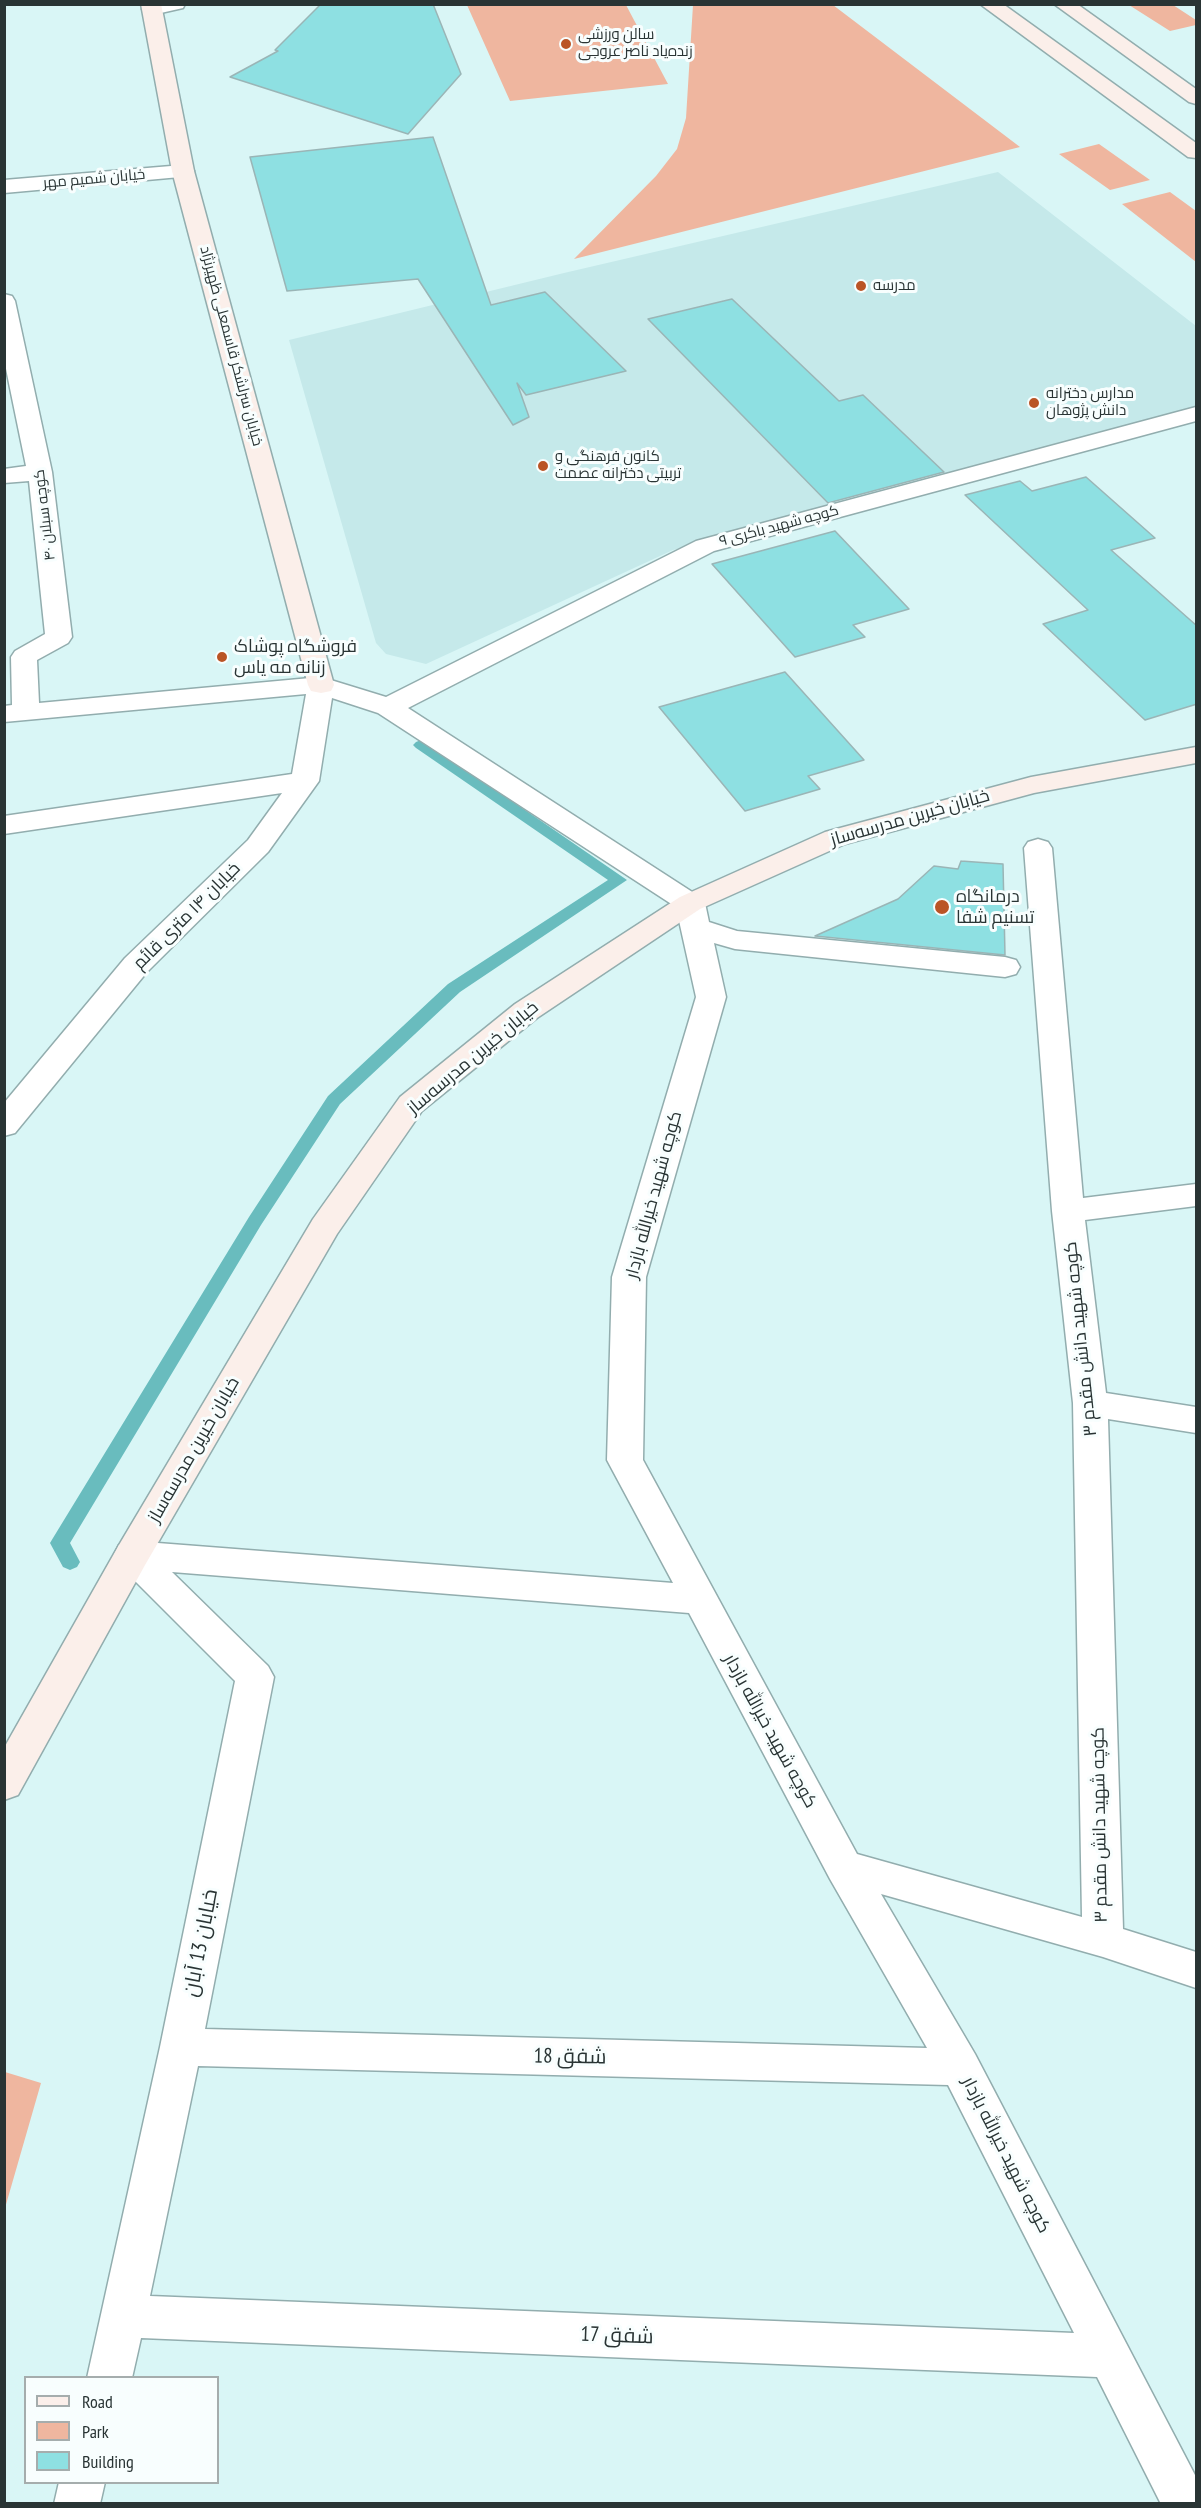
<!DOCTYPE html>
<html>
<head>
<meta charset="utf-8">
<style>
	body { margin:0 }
	#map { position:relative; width:1201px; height:2508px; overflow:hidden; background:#d9f6f6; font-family:"PT Sans Narrow",sans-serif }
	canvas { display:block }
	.frame { position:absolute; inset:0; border:6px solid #293434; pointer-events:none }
	.legend { position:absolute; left:24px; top:2376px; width:195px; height:108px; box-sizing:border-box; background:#f8fefe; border:2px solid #a5adad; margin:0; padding:8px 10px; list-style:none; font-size:18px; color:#293434 }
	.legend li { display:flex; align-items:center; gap:12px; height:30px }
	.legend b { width:30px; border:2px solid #a5adad }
</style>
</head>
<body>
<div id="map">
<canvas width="1201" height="2508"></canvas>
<div class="frame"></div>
<ul class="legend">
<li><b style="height:8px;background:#fbefea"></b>Road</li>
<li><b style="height:16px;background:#efb69f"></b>Park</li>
<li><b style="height:16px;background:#8ee0e2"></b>Building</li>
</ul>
</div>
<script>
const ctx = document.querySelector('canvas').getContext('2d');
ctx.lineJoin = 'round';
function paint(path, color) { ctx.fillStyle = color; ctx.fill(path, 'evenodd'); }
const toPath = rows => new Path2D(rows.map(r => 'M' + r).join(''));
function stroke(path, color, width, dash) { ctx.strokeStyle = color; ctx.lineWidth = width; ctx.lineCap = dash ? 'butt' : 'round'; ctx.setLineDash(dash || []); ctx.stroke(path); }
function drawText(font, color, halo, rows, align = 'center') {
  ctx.font = font + ' "PT Sans Narrow",Cairo,sans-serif'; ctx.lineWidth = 6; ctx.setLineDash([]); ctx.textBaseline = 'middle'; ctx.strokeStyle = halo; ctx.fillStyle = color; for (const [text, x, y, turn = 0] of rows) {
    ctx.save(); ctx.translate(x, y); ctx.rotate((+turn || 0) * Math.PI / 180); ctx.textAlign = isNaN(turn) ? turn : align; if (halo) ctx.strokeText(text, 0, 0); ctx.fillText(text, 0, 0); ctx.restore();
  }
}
paint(toPath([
	[998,172,1196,326,1196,411,673,550,426,664,386,654,376,643,289,340,564,273],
	[545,292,626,371,526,395,459,312],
	[731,299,807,370,807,371,656,317],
	[863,395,946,475,830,506,750,424]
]), '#c5e9ea');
paint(toPath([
	[467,5,626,5,668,84,510,101],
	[693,5,833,5,1020,147,574,259,656,176,677,149,686,118],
	[1129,5,1173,5,1196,20,1196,25,1170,31],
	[1099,144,1150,180,1110,190,1059,154],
	[1170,192,1196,211,1196,262,1122,204],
	[5,2072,41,2083,5,2208,4,2072]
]), '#efb69f');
paint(toPath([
	[421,740,426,742,627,880,460,992,340,1104,261,1225,70,1543,80,1562,77,1567,70,1570,63,1567,50,1543,53,1538,249,1217,328,1096,448,984,608,880,416,748,413,745,416,742,421,740]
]), '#69bcbe');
const building = toPath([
	[321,4,433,4,461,74,408,134,230,77,278,51,275,50,321,4],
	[433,137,491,305,545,292,626,371,526,395,517,383,529,417,513,425,418,279,287,291,250,157,433,137],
	[732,299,839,401,863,395,944,472,828,503,648,319,732,299],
	[1086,477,1155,538,1111,550,1197,626,1197,704,1145,720,1043,624,1088,610,965,495,1020,481,1032,491,1086,477],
	[835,531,909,609,853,625,865,637,795,657,712,564,835,531],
	[785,672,864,760,808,776,820,789,745,811,659,707,785,672],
	[961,861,1003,864,1005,955,815,936,898,899,934,866,958,869,961,861]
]);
paint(building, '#8ee0e2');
stroke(building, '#9ab5b6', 1.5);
const street = toPath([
	[185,4,183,8,152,15,145,13,142,9,146,4,185,4],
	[183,165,191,166,194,171,191,176,4,193,4,180,183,165],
	[4,294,12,296,15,301,52,472,72,637,68,643,37,660,39,703,321,677,386,697,696,541,1196,407,1196,421,714,551,408,708,700,897,705,903,709,922,737,931,1005,957,1016,960,1020,967,1016,974,1005,977,735,949,714,943,726,997,646,1277,643,1460,857,1854,1082,1917,1073,1403,1052,1211,1024,848,1028,842,1038,839,1048,842,1052,848,1083,1198,1196,1184,1196,1206,1085,1220,1106,1393,1196,1407,1196,1433,1108,1419,1123,1929,1196,1952,1196,1988,1103,1957,881,1894,975,2054,1196,2477,1196,2504,1161,2504,1097,2377,141,2338,132,2378,87,2378,160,2047,235,1681,119,1565,114,1555,119,1545,132,1541,673,1583,607,1460,612,1277,696,997,676,907,378,713,332,698,319,781,268,852,147,972,15,1133,4,1136,4,1103,125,958,248,840,282,793,4,834,4,816,292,774,306,694,4,722,4,706,12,705,11,657,15,651,45,634,29,481,4,483,4,469,26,466,4,359,4,294],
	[172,1572,689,1613,830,1879,927,2048,205,2029,274,1677,268,1666,172,1572],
	[198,2066,948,2085,1074,2333,150,2296,198,2066],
	[59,2482,105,2482,100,2504,54,2504,59,2482]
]);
const secondary = toPath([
	[141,4,161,4,194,171,334,685,331,691,321,693,311,691,308,685,172,171,141,4],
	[980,4,1003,4,1196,143,1196,158,1188,157,980,4],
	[1054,4,1077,4,1196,89,1196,104,1189,102,1054,4],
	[1196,747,1196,763,1034,793,845,844,700,909,537,1018,422,1111,337,1234,145,1565,18,1795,4,1800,4,1748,119,1545,313,1219,400,1097,515,1004,680,897,825,832,1031,777,1196,747]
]);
stroke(street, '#92adae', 3);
stroke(secondary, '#92adae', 3);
paint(street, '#fff');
paint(secondary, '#fbefea');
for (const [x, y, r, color] of [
	[566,44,6,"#ba5425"],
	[861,286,6,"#ba5425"],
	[1034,403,6,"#ba5425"],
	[543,466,6,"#ba5425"],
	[222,657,6,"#ba5425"],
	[942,907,8,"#ba5425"]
]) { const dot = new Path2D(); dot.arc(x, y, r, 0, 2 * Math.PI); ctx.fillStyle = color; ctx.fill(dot); stroke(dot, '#f8fefe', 2); }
drawText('15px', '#293434', '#f8fefe', [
	["سالن ورزشی",578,35],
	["زنده‌یاد ناصر عروجی",578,52],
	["مدرسه",873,286],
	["مدارس دخترانه",1046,394],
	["دانش پژوهان",1046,411],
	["کانون فرهنگی و",555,457],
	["تربیتی دخترانه عصمت",555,474]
], 'left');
drawText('15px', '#293434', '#f8fefe', [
	["خیابان شمیم مهر",94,179,-5],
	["خیابان سرلشکر قاسمعلی ظهیرنژاد",231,346,75],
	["کوچه سبلان ۴۰",45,515,-97],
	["کوچه شهید باکری ۹",779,526,-15]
]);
drawText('18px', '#293434', '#f8fefe', [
	["فروشگاه پوشاک",234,647],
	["زنانه مه یاس",234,668],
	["درمانگاه",956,897],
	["تسنیم شفا",956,918]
], 'left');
drawText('18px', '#293434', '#f8fefe', [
	["خیابان خیرین مدرسه‌ساز",910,818,-16],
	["خیابان ۱۴ متری قائم",187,916,-45],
	["خیابان خیرین مدرسه‌ساز",473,1058,-40],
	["کوچه شهید خیرالله بازدار",654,1195,-75],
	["کوچه شهید دانش مقدم ۳",1081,1339,-96],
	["خیابان خیرین مدرسه‌ساز",194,1450,-60],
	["کوچه شهید خیرالله بازدار",770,1731,61],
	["کوچه شهید دانش مقدم ۳",1100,1825,-91],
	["کوچه شهید خیرالله بازدار",1006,2155,63]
]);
drawText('21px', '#293434', '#f8fefe', [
	["خیابان 13 آبان",201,1943,-79],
	["شفق 18",570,2057,1],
	["شفق 17",617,2336,2]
]);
</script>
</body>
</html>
